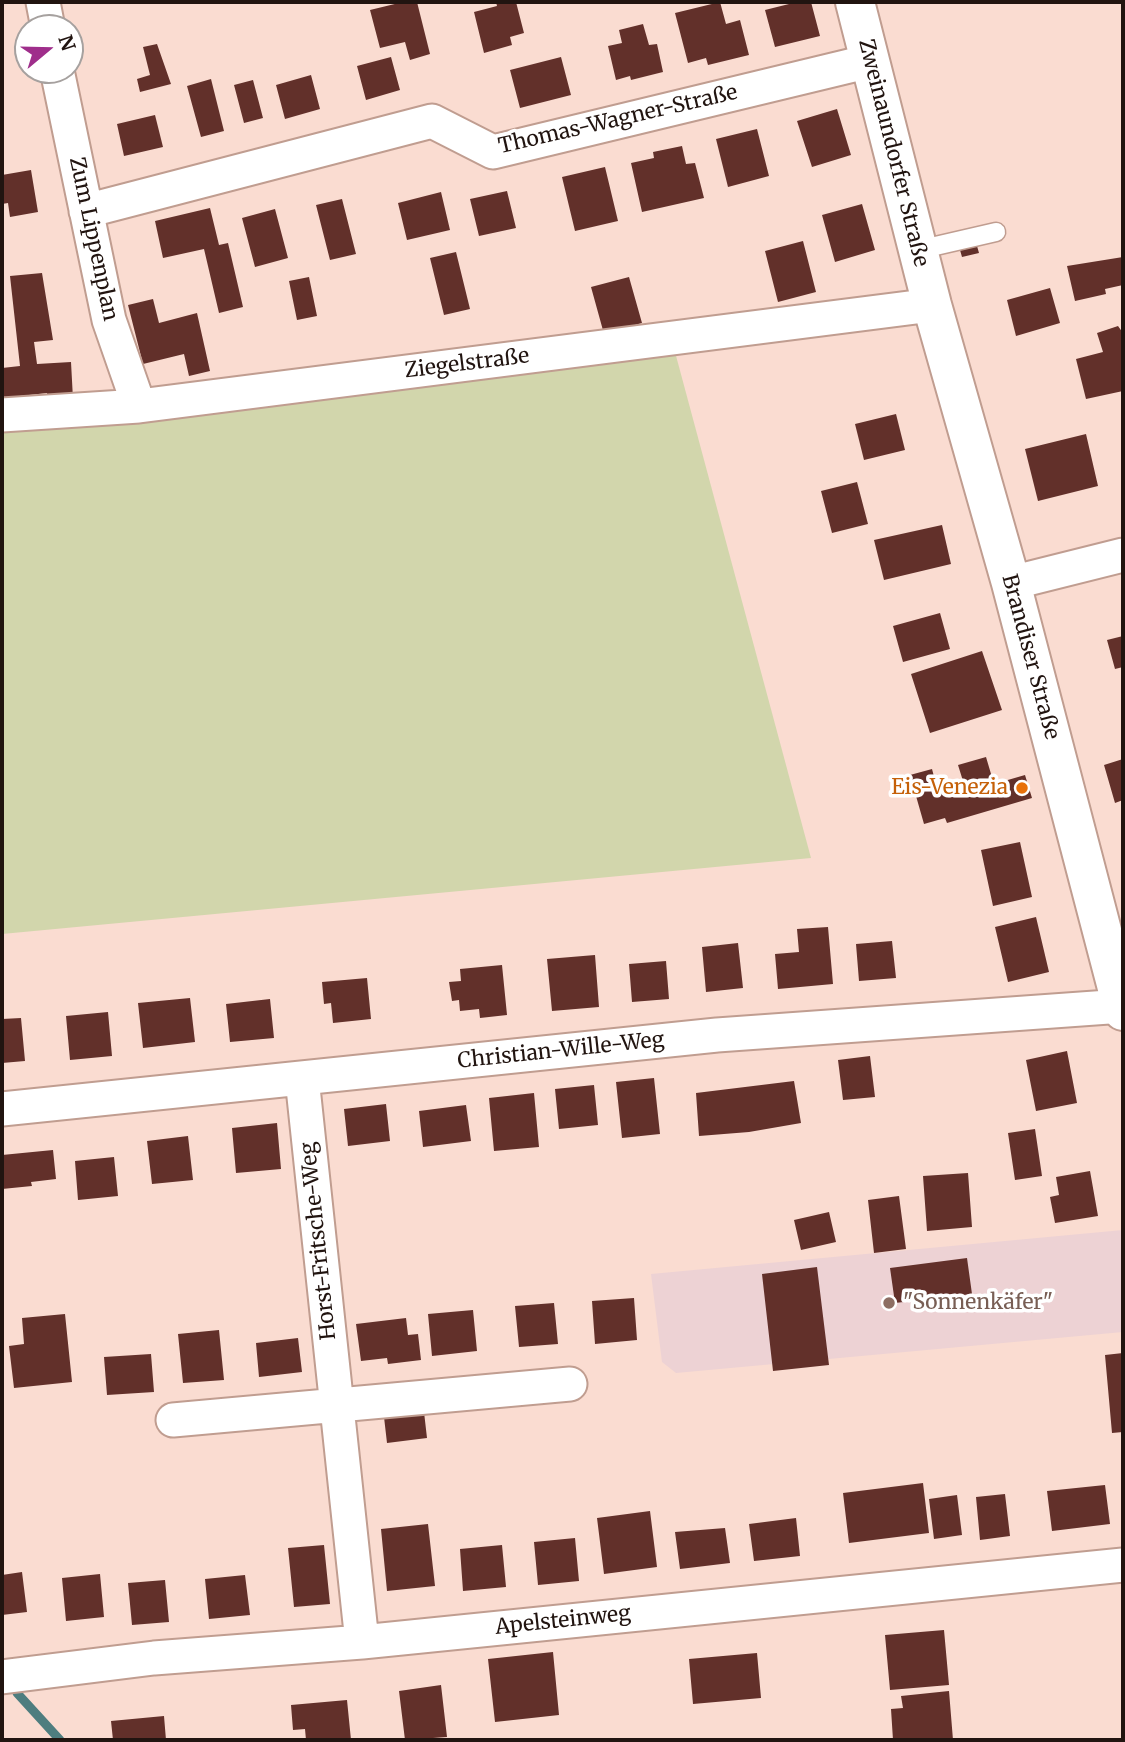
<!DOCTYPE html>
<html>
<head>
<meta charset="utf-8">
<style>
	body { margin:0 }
	#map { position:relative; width:1125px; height:1742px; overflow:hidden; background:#fadcd1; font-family:Merriweather,serif }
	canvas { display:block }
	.frame { position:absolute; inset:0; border:4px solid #211410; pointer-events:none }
	.north { position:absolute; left:14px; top:14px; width:70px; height:70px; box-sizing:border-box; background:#fff; border:2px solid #a6a19f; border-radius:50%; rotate:71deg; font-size:19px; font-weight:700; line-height:28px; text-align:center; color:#211410 }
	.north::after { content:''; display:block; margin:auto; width:24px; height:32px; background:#9f2e8b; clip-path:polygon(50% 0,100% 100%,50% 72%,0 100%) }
</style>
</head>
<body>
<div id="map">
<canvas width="1125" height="1742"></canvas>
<div class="frame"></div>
<div class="north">N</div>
</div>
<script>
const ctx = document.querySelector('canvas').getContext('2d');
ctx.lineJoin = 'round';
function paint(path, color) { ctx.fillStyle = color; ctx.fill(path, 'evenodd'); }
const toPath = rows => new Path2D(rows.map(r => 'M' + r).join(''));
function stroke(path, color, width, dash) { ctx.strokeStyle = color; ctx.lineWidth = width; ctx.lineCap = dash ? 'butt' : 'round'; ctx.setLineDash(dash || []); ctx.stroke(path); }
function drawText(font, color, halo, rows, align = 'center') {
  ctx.font = font + ' Merriweather,serif'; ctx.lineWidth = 7; ctx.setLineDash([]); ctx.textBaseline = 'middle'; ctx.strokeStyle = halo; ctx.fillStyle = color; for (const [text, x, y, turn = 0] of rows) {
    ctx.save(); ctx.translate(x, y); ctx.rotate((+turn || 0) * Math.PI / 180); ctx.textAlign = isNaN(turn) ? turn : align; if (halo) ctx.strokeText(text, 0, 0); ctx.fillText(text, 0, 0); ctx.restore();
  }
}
paint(toPath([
	[1123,1230,1123,1332,676,1373,662,1362,651,1274]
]), '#edd2d4');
paint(toPath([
	[675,352,811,858,2,934,2,425]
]), '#d2d6ac');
stroke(toPath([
	[17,1693,60,1740]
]), '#4e7d7f', 9);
paint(toPath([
	[403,2,417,2,430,54,410,60,405,42,380,48,370,10],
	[496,2,516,2,524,33,510,37,512,45,484,53,474,12,497,6],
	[720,2,726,24,740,20,749,55,708,65,706,58,688,63,675,13],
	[797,2,811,2,820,36,775,47,765,10],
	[643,24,649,45,657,44,663,72,631,80,630,76,616,80,608,46,622,43,619,30],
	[157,44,171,84,140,92,137,79,150,75,143,47],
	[391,57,400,90,366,100,357,66],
	[561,57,571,95,520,108,510,70],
	[311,75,320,109,285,119,276,85],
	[211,79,224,131,201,137,187,86],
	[253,80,263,118,244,123,234,85],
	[837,109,851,155,812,167,797,121],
	[155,115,163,147,124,156,117,124],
	[757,129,769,176,728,187,716,139],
	[682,146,686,164,695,163,704,198,642,212,631,163,654,158,653,152],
	[605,167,618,221,575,231,562,177],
	[31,170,38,212,10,217,8,203,2,204,2,175],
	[507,191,516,228,479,236,470,199],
	[441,192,450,230,407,240,398,203],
	[342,199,356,254,330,260,316,205],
	[862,204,875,250,835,262,822,215],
	[210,208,219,245,228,243,243,307,219,313,204,249,163,258,155,221],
	[275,209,288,258,255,267,242,218],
	[803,241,816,292,778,302,765,251],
	[977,246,979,253,962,257,960,250],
	[456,252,470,309,444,315,430,258],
	[1123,257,1123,285,1105,289,1106,294,1075,301,1067,266],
	[42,273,53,340,34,342,37,364,71,362,73,399,48,401,47,393,2,398,2,368,20,366,10,276],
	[309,277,317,316,297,320,289,281],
	[629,277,642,323,604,334,591,287],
	[1050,288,1060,323,1016,336,1007,300],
	[153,299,159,323,197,313,210,371,189,376,184,354,143,364,128,305],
	[1118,326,1123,333,1123,391,1086,399,1076,359,1103,352,1097,333],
	[896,414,905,450,864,460,855,424],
	[1086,434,1098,486,1038,501,1025,449],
	[857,482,868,524,832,533,821,491],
	[942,525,951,564,884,580,874,540],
	[940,613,950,649,903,662,893,626],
	[1123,636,1123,667,1115,669,1107,640],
	[982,651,1002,710,930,733,911,674],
	[986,757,994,784,1025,775,1032,798,947,823,945,818,924,824,910,775,932,769,937,788,963,781,958,765],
	[1123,759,1123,800,1115,803,1104,765],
	[1020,842,1032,897,993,906,981,850],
	[1036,917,1049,972,1008,982,995,927],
	[828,927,833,984,778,989,775,954,799,952,797,929],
	[892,941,896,978,859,981,856,944],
	[738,943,743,988,706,992,702,947],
	[595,955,599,1007,552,1011,547,959],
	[666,961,669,999,632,1002,629,964],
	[502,965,507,1015,480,1018,479,1009,460,1011,459,1000,452,1001,449,982,461,981,460,969],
	[367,978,371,1019,333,1023,331,1003,324,1004,322,982],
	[190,998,195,1042,143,1048,138,1003],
	[270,999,274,1038,230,1042,226,1004],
	[108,1012,112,1056,70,1060,66,1016],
	[21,1018,25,1061,2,1063,2,1019],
	[1067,1051,1077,1103,1036,1111,1026,1060],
	[870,1056,875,1097,843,1100,838,1060],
	[654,1078,660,1134,622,1138,616,1082],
	[794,1081,801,1123,749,1132,699,1136,696,1093],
	[594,1085,598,1125,559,1129,555,1089],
	[534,1093,539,1147,494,1151,489,1098],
	[386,1104,390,1141,348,1146,344,1109],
	[466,1105,471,1141,423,1147,419,1111],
	[277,1123,281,1169,236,1173,232,1128],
	[1035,1129,1042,1176,1015,1180,1008,1133],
	[188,1136,193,1180,152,1184,147,1141],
	[53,1150,56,1179,31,1182,32,1186,2,1189,2,1155],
	[114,1157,118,1196,78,1200,75,1161],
	[1090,1171,1098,1216,1055,1223,1050,1197,1059,1195,1056,1177],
	[968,1173,972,1227,927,1231,923,1176],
	[899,1196,906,1249,874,1253,868,1200],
	[829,1212,836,1242,801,1250,794,1220],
	[967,1258,972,1294,895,1303,890,1268],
	[817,1267,829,1365,773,1371,762,1274],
	[634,1298,637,1340,595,1344,592,1301],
	[554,1303,558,1344,519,1347,515,1306],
	[473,1310,477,1351,432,1356,428,1314],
	[65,1314,72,1382,14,1388,9,1346,24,1344,22,1318],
	[406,1318,408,1335,418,1334,421,1360,388,1364,387,1358,361,1361,356,1324],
	[219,1330,224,1380,183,1383,178,1334],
	[298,1338,302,1372,259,1377,256,1343],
	[1123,1353,1123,1432,1112,1433,1105,1355],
	[151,1354,154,1392,107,1395,104,1357],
	[424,1412,427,1438,387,1443,384,1417],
	[923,1483,929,1533,849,1543,843,1493],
	[1105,1485,1110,1524,1052,1531,1047,1491],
	[1005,1494,1010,1536,980,1540,976,1497],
	[957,1495,962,1535,934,1539,929,1499],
	[650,1511,657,1567,604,1574,597,1518],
	[796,1518,800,1556,754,1561,749,1524],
	[428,1524,435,1586,387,1591,381,1529],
	[725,1528,730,1563,680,1569,675,1532],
	[575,1538,579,1581,538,1585,534,1542],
	[324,1545,330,1604,294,1607,288,1548],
	[502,1545,506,1587,463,1591,460,1549],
	[22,1572,27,1612,2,1615,2,1575],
	[100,1574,104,1617,66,1621,62,1578],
	[245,1575,250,1615,209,1619,205,1579],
	[165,1580,169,1622,132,1625,128,1583],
	[944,1630,949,1685,890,1690,885,1635],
	[553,1652,559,1715,495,1722,488,1659],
	[757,1653,761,1698,693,1704,689,1659],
	[441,1685,447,1737,405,1740,399,1691],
	[949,1691,953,1740,893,1740,891,1709,903,1708,901,1696],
	[347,1700,351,1740,306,1740,305,1729,293,1730,291,1705],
	[164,1716,166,1740,113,1740,111,1721]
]), '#62302a');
const service = toPath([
	[918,250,996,232]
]);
const minor = toPath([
	[43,2,48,28],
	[57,70,109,320,139,406],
	[86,211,432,121,493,152,870,61],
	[2,415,139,406,932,305],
	[1011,583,1123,555],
	[302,1078,362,1642],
	[2,1109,717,1035,1123,1006],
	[173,1420,570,1384],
	[2,1677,154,1658,362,1642,1123,1565]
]);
const tertiary = toPath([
	[855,2,932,305,1011,583,1123,1011]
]);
stroke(service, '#c09d90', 21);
stroke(minor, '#c09d90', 37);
stroke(tertiary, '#c09d90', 42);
stroke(service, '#fff', 18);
stroke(minor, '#fff', 33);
stroke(tertiary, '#fff', 38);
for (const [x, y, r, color] of [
	[1022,788,7,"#e8710a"],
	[889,1303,7,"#8d6e63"]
]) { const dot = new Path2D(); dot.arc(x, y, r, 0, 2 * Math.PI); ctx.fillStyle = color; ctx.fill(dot); stroke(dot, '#fff', 2.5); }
drawText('21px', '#211410', '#fff', [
	["Thomas-Wagner-Straße",618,120,-13],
	["Zweinaundorfer Straße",893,153,76],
	["Zum Lippenplan",93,239,78],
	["Ziegelstraße",467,364,-7],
	["Brandiser Straße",1030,657,75],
	["Christian-Wille-Weg",561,1051,-6],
	["Horst-Fritsche-Weg",319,1241,-96],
	["Apelsteinweg",563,1621,-6]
]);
drawText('21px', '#c56008', '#fff', [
	["Eis-Venezia",1008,788]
], 'right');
drawText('21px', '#785e54', '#fff', [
	["\"Sonnenkäfer\"",903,1303]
], 'left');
</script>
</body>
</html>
